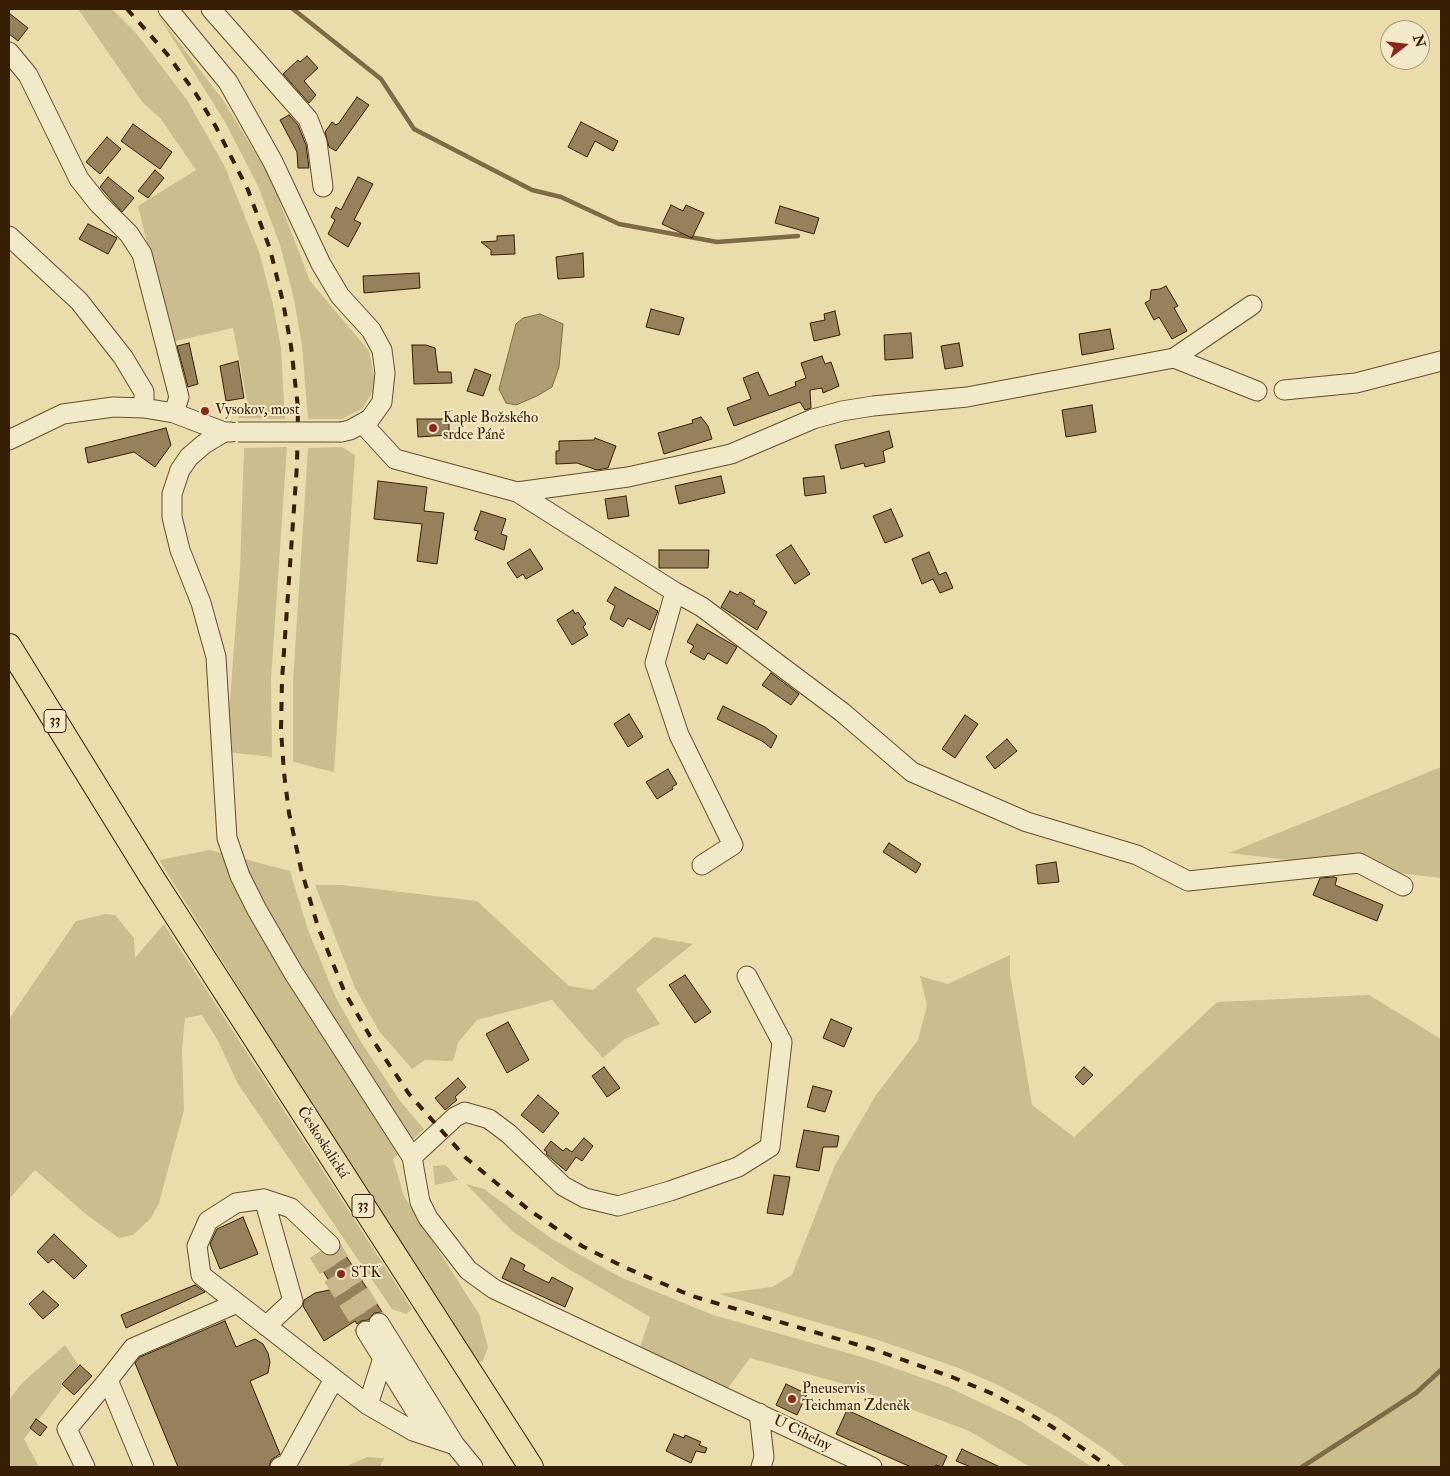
<!DOCTYPE html>
<html>
<head>
<meta charset="utf-8">
<style>
	body { margin:0 }
	#map { position:relative; width:1450px; height:1476px; overflow:hidden; background:#ebddab; font-family:"IM FELL Double Pica",serif }
	canvas { display:block }
	.frame { position:absolute; inset:0; border:10px solid #371e04; pointer-events:none }
	.north { position:absolute; left:1380px; top:20px; width:50px; height:50px; box-sizing:border-box; background:#f2e9c8; border:1px solid #a7987a; border-radius:50%; rotate:74deg; font-size:14px; font-weight:700; line-height:20px; text-align:center; color:#371e04 }
	.north::after { content:''; display:block; margin:auto; width:18px; height:22px; background:#8f2418; clip-path:polygon(50% 0,100% 100%,50% 72%,0 100%) }
</style>
</head>
<body>
<div id="map">
<canvas width="1450" height="1476"></canvas>
<div class="frame"></div>
<div class="north">N</div>
</div>
<script>
const ctx = document.querySelector('canvas').getContext('2d');
ctx.lineJoin = 'round';
function paint(path, color) { ctx.fillStyle = color; ctx.fill(path, 'evenodd'); }
const toPath = rows => new Path2D(rows.map(r => 'M' + r).join(''));
function stroke(path, color, width, dash) { ctx.strokeStyle = color; ctx.lineWidth = width; ctx.lineCap = dash ? 'butt' : 'round'; ctx.setLineDash(dash || []); ctx.stroke(path); }
function drawText(font, color, halo, rows, align = 'center') {
  ctx.font = font + ' "IM FELL Double Pica",serif'; ctx.lineWidth = 4; ctx.setLineDash([]); ctx.textBaseline = 'middle'; ctx.strokeStyle = halo; ctx.fillStyle = color; for (const [text, x, y, turn = 0] of rows) {
    ctx.save(); ctx.translate(x, y); ctx.rotate((+turn || 0) * Math.PI / 180); ctx.textAlign = isNaN(turn) ? turn : align; if (halo) ctx.strokeText(text, 0, 0); ctx.fillText(text, 0, 0); ctx.restore();
  }
}
paint(toPath([
	[78,9,112,9,136,33,187,100,225,167,259,252,273,304,281,348,285,419,238,418,247,401,233,328,171,342,138,206,196,170,160,118,143,103],
	[158,15,223,100,271,179,310,281,369,351,376,386,363,408,342,419,308,419,302,345,294,299,280,245,258,186,225,122],
	[287,447,271,680,272,757,226,752,240,569,244,448],
	[342,447,355,455,334,772,293,762,293,681,308,448],
	[1441,767,1441,878,1229,853],
	[210,850,290,871,308,930,336,998,361,1042,400,1101,424,1129,393,1159,404,1196,479,1314,488,1347,483,1361,474,1364,159,860],
	[315,885,342,885,477,901,569,986,593,990,654,937,693,944,636,989,660,1024,625,1039,603,1058,552,1000,477,1020,458,1043,453,1061,425,1060,412,1069,379,1031,355,988],
	[106,914,115,915,134,938,135,958,164,924,412,1309,406,1314,392,1309,238,1084,218,1041,202,1015,185,1018,182,1050,184,1110,159,1203,151,1218,133,1235,119,1238,87,1215,35,1170,9,1199,9,1019,76,921],
	[1010,955,1010,974,1032,1105,1074,1137,1217,1002,1369,995,1441,1039,1441,1467,1126,1467,1110,1453,1057,1417,998,1385,956,1367,875,1339,719,1294,772,1287,792,1275,835,1165,876,1095,918,1040,927,1005,920,976,948,984],
	[446,1165,458,1180,435,1185,433,1166],
	[466,1184,484,1189,552,1239,620,1277,713,1315,869,1359,948,1387,1022,1422,1092,1467,1030,1467,969,1431,844,1384,750,1358,718,1402,634,1366,650,1317,567,1268,512,1231],
	[65,1345,79,1366,24,1439,39,1467,9,1467,9,1400,21,1384],
	[367,1457,384,1458,380,1467,345,1467]
]), '#ccbd8f');
const water = toPath([
	[540,314,563,324,559,367,552,387,537,396,516,405,506,403,499,389,516,324,523,318,540,314]
]);
paint(water, '#ae9c72');
stroke(water, '#7e6a46', 1);
stroke(toPath([
	[293,9,381,79,414,129,532,190,561,197,619,224,717,242,798,236],
	[1302,1467,1416,1393,1441,1370]
]), '#7e6a46', 4.5);
const building = toPath([
	[9,13,28,28,18,41,9,34,9,13],
	[307,56,318,68,304,81,316,95,309,103,283,74,298,60,300,62,307,56],
	[357,97,369,105,336,151,329,147,325,132,332,122,336,125,339,123,357,97],
	[289,115,298,125,306,145,309,168,298,168,297,152,280,120,289,115],
	[581,122,618,141,613,151,595,141,587,157,568,147,581,122],
	[133,124,172,152,160,169,121,141,133,124],
	[107,137,121,149,100,174,86,162,107,137],
	[155,170,164,178,148,198,138,191,155,170],
	[108,177,134,198,122,212,100,187,108,177],
	[358,177,373,184,354,220,361,223,348,247,328,234,335,220,331,217,336,207,341,210,358,177],
	[671,205,683,211,686,205,704,213,692,238,662,224,671,205],
	[780,206,819,218,814,234,775,223,780,206],
	[88,224,117,238,108,254,79,239,88,224],
	[514,235,515,254,491,255,491,250,481,242,497,241,497,236,514,235],
	[583,253,584,277,558,279,556,257,583,253],
	[419,273,420,288,364,293,363,276,419,273],
	[1166,286,1178,306,1174,308,1187,331,1172,339,1159,317,1154,320,1145,303,1150,300,1151,290,1160,289,1166,286],
	[651,309,684,318,679,335,646,327,651,309],
	[835,311,840,335,814,341,810,323,825,320,824,314,835,311],
	[1110,329,1114,349,1082,355,1079,334,1110,329],
	[911,333,913,358,885,360,884,335,911,333],
	[189,343,198,384,188,387,177,346,189,343],
	[959,343,963,366,945,369,941,346,959,343],
	[412,345,426,345,435,348,438,372,451,372,452,383,414,384,412,345],
	[822,356,825,364,831,362,839,386,823,393,822,388,810,390,811,408,805,410,800,402,734,426,727,408,751,399,743,378,758,372,769,396,796,386,795,382,806,378,801,363,822,356],
	[238,361,244,398,226,401,220,366,238,361],
	[475,369,491,375,483,396,467,391,475,369],
	[1092,405,1096,432,1066,437,1062,410,1092,405],
	[701,417,708,426,712,439,664,454,658,433,693,423,692,420,701,417],
	[417,419,449,419,449,435,418,437,417,419],
	[166,428,171,445,155,467,134,452,88,463,85,448,166,428],
	[889,431,893,447,883,451,885,462,865,467,864,463,841,469,835,445,889,431],
	[595,438,616,446,608,468,597,470,577,463,556,464,556,451,559,451,559,441,594,440,595,438],
	[721,476,725,493,679,504,675,486,721,476],
	[824,476,826,493,805,496,803,478,824,476],
	[378,481,427,487,424,511,444,513,437,564,417,561,422,524,374,519,378,481],
	[626,496,629,516,608,519,605,499,626,496],
	[891,509,903,536,885,543,873,516,891,509],
	[481,511,506,519,501,534,507,536,504,550,475,539,478,531,474,530,481,511],
	[791,545,810,574,795,584,776,555,791,545],
	[530,549,543,569,526,579,523,574,517,578,507,563,530,549],
	[659,550,709,550,708,568,659,568,659,550],
	[929,552,939,575,946,572,953,588,940,593,933,579,922,584,912,559,929,552],
	[615,587,658,611,650,630,628,618,623,627,610,619,615,606,607,601,615,587],
	[730,591,738,595,740,592,755,601,753,604,767,612,757,630,721,607,730,591],
	[573,610,575,614,578,612,586,624,583,627,588,635,572,645,557,620,573,610],
	[697,624,737,647,727,664,708,653,704,660,690,652,694,646,687,642,697,624],
	[771,673,799,694,791,705,762,685,771,673],
	[723,706,765,727,777,736,771,748,762,741,717,719,723,706],
	[629,714,643,737,628,747,614,724,629,714],
	[965,715,978,724,955,758,942,749,965,715],
	[1007,739,1017,751,995,769,986,757,1007,739],
	[668,769,677,784,672,787,673,789,657,799,646,782,668,769],
	[889,843,921,864,916,873,883,852,889,843],
	[1056,862,1059,882,1038,884,1036,865,1056,862],
	[1334,877,1337,878,1335,885,1383,905,1377,921,1313,895,1320,878,1334,877],
	[685,975,711,1012,695,1023,669,985,685,975],
	[831,1019,852,1028,844,1047,823,1038,831,1019],
	[508,1022,529,1060,507,1073,486,1034,508,1022],
	[604,1067,620,1088,607,1097,592,1076,604,1067],
	[1084,1067,1093,1075,1083,1085,1075,1077,1084,1067],
	[458,1078,466,1087,455,1097,457,1100,445,1110,435,1098,458,1078],
	[813,1086,832,1091,825,1112,807,1107,813,1086],
	[538,1095,559,1113,543,1133,521,1115,538,1095],
	[804,1130,839,1136,837,1147,823,1147,819,1171,796,1167,804,1130],
	[584,1138,593,1146,582,1161,576,1157,566,1171,546,1154,547,1152,544,1150,551,1141,563,1151,566,1148,572,1152,584,1138],
	[774,1175,790,1177,783,1215,767,1213,774,1175],
	[243,1217,258,1254,220,1269,210,1244,217,1229,243,1217],
	[54,1234,87,1266,74,1279,53,1259,48,1263,37,1252,54,1234],
	[341,1248,382,1312,374,1313,368,1320,361,1321,357,1324,355,1321,324,1341,303,1306,304,1300,315,1293,334,1289,314,1256,321,1252,327,1256,333,1256,341,1248],
	[511,1258,525,1265,523,1270,549,1283,552,1277,573,1288,565,1307,502,1278,511,1258],
	[195,1285,205,1292,126,1328,121,1315,195,1285],
	[43,1291,59,1305,43,1319,29,1304,43,1291],
	[225,1321,236,1347,255,1339,263,1344,268,1353,270,1362,268,1373,250,1381,280,1454,271,1460,269,1467,178,1467,135,1363,140,1357,225,1321],
	[80,1365,92,1376,74,1395,62,1384,80,1365],
	[786,1384,807,1394,797,1415,776,1405,786,1384],
	[847,1410,947,1456,942,1467,936,1465,935,1467,911,1467,836,1434,847,1410],
	[36,1419,47,1427,40,1436,30,1428,36,1419],
	[674,1434,684,1438,685,1435,701,1442,699,1445,707,1448,705,1453,696,1451,691,1463,666,1451,674,1434],
	[962,1449,968,1452,1000,1467,971,1467,956,1461,962,1449]
]);
paint(building, '#95815b');
stroke(building, '#371e04', 1);
stroke(toPath([
	[330,1245,379,1323],
	[318,1253,366,1331]
]), '#c7b78a', 19, [19, 9]);
const minor = toPath([
	[168,9,228,82,273,162,321,264,340,296,371,330,382,350,385,373,382,402,370,419,350,430,341,432],
	[211,9,308,119,317,142,323,187],
	[9,52,28,75,79,179,98,203,129,234,142,254,179,397,174,413],
	[9,236,79,301,123,357,144,392,144,408],
	[1174,358,1257,391],
	[1284,390,1356,383,1441,361],
	[363,424,395,459,517,492,675,592,702,607,842,712,912,772,1027,822,1137,855,1188,881,1359,863,1403,886],
	[224,432,204,444,189,457,180,470,172,494,172,517,180,550,201,603,216,657,227,838,240,876,257,910,293,972,412,1157,420,1202,428,1218,468,1270,494,1289,872,1467],
	[9,440,63,414,113,407,144,408,174,413,224,432,231,432],
	[517,492,628,477,731,454,813,419,842,411,873,406,967,397,1174,358,1252,305],
	[675,592,655,663,679,735,733,845,702,865],
	[412,1157,455,1117,465,1112,489,1119,509,1134,563,1186,585,1198,618,1206,670,1191,738,1167,770,1147,782,1042,747,976],
	[264,1199,293,1301,266,1326],
	[330,1245,291,1208,264,1199,236,1203,208,1221,197,1246,201,1275,368,1405,413,1431,455,1445],
	[379,1323,455,1445,473,1467],
	[366,1331,431,1436],
	[368,1405,383,1358],
	[759,1413,764,1457,761,1467],
	[85,1467,67,1429,108,1380],
	[144,1467,108,1380,133,1348,237,1303],
	[280,1467,287,1464,334,1379]
]);
const major = toPath([
	[9,646,151,876,531,1467]
]);
stroke(minor, '#644e2e', 21);
stroke(major, '#371e04', 26);
stroke(minor, '#f2e9c8', 19);
stroke(major, '#ebddab', 24);
stroke(toPath([
	[127,9,167,54,196,94,216,127,248,190,270,249,283,302,291,346,298,408,297,465,282,680,281,730,284,773,289,813,301,869,318,927,345,993,370,1036,409,1094,466,1158,529,1210,582,1246,624,1267,692,1296,872,1349,952,1377,993,1394,1051,1426,1109,1467]
]), '#371e04', 4, [9, 9]);
const minorBridge = toPath([
	[238,432,341,432]
]);
stroke(minorBridge, '#644e2e', 21, []);
stroke(minorBridge, '#f2e9c8', 19);
for (const [x, y, r, color] of [
	[205,411,5,"#8f2418"],
	[433,428,5,"#8f2418"],
	[341,1274,5,"#8f2418"],
	[792,1399,5,"#8f2418"]
]) { const dot = new Path2D(); dot.arc(x, y, r, 0, 2 * Math.PI); ctx.fillStyle = color; ctx.fill(dot); stroke(dot, '#f2e9c8', 2); }
for (const [x, y, w] of [
	[55,721,22],
	[363,1206,22]
]) { const box = new Path2D(); box.roundRect(x - w / 2, y - 11.5, w, 23, 4); ctx.fillStyle = '#f2e9c8'; ctx.fill(box); stroke(box, '#371e04', 1); }
drawText('bold 14px', '#371e04', null, [
	["33",55,721],
	["33",363,1206]
]);
drawText('15px', '#371e04', '#f2e9c8', [
	["Vysokov, most",215,411],
	["Kaple Božského",443,419],
	["srdce Páně",443,436],
	["STK",351,1274],
	["Pneuservis",802,1390],
	["Teichman Zdeněk",802,1407]
], 'left');
drawText('15px', '#371e04', '#f2e9c8', [
	["Českoskalická",322,1143,57],
	["U Cihelny",802,1434,26]
]);
</script>
</body>
</html>
